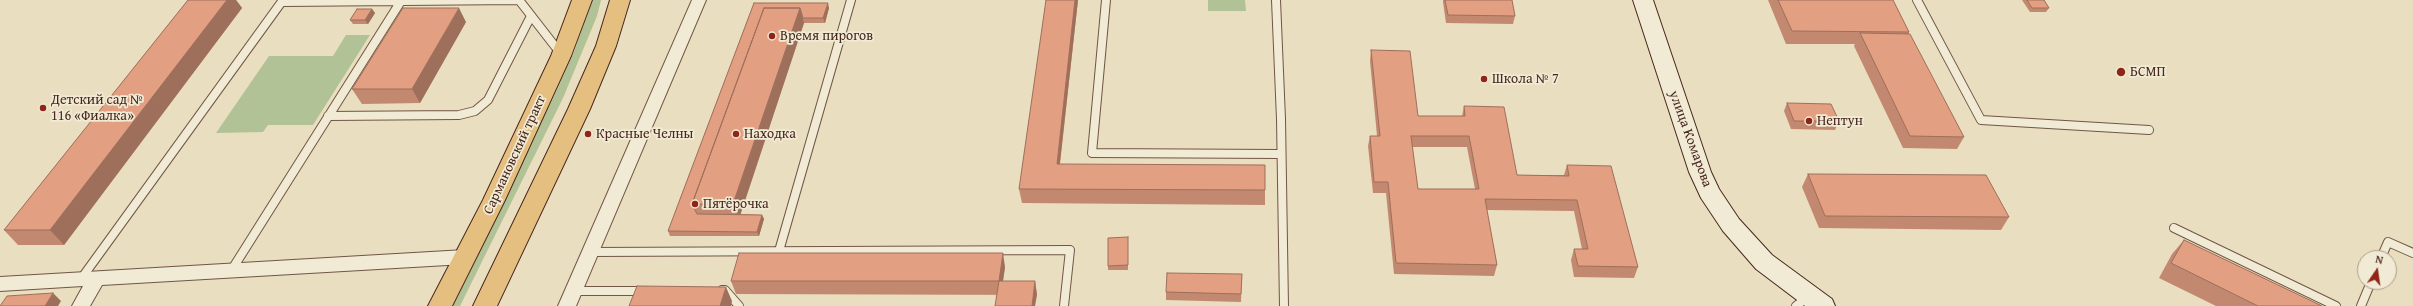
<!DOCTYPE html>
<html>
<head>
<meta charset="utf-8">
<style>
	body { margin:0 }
	#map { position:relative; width:2413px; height:306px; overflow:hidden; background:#e9debf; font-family:"Gentium Book Plus",serif }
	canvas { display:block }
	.north { position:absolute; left:2357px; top:250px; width:40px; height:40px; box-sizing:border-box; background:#f1ead5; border:1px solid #ad9c8b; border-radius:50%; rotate:13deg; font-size:11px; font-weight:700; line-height:16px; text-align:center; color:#48281d }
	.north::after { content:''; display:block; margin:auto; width:14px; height:18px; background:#8f2418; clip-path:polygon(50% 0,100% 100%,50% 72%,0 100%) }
</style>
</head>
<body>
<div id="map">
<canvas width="2413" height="306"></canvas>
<div class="north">N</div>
</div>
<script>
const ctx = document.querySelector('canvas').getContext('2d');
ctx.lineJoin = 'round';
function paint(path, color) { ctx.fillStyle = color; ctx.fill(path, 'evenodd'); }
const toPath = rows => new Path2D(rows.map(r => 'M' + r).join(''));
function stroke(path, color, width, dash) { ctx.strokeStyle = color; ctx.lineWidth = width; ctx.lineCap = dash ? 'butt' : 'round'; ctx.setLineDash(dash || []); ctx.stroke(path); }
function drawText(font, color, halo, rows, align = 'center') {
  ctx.font = font + ' "Gentium Book Plus",serif'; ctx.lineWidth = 3.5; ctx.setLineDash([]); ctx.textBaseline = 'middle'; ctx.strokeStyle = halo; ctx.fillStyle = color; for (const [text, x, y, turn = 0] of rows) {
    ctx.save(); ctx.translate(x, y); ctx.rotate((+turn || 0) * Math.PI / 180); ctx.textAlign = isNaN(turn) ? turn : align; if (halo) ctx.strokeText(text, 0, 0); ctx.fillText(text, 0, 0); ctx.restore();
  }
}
paint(toPath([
	[592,0,601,0,597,16,563,98,460,306,449,306,555,94,574,52],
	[1208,0,1245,0,1246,11,1208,11],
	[346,35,370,35,313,125,268,125,263,132,216,133,269,56,333,56]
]), '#b0c296');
const lane = toPath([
	[1106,0,1092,153,1280,154],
	[1276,0,1281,119,1284,306],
	[1917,0,1981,120,2149,130],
	[282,2,519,0,561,54],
	[328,116,459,115,475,111,488,100,531,16],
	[2174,228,2336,306],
	[779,251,851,0],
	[590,252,1070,250,1064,306],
	[2381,258,2388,242,2413,253],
	[231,271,401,1],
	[81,279,283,0],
	[722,290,725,290,739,306],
	[573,291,645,291],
	[1796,306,1808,297],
	[2361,306,2371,282]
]);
const street = toPath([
	[692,0,706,0,576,306,558,306,692,0],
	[465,250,471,252,474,257,471,262,465,264,102,285,90,306,72,306,83,286,0,291,0,277,465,250]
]);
const secondary = toPath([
	[1633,0,1653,0,1711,172,1719,189,1739,219,1772,255,1832,299,1835,306,1805,306,1756,269,1723,231,1701,198,1689,172,1633,0]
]);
const primary = toPath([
	[572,0,592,0,571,56,505,200,452,306,428,306,483,200,551,56,572,0],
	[610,0,630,0,616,46,590,109,497,306,473,306,568,109,596,46,610,0]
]);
stroke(lane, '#705646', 10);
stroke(street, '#705646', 2);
stroke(secondary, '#48281d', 2);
stroke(primary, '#48281d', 2);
stroke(lane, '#f1ead5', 8);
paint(street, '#f1ead5');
paint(secondary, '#f1ead5');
paint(primary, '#e4bf80');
paint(toPath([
	[188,0,236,0,242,8,64,245,18,245,4,230],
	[1078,0,1060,164,1265,190,1265,205,1022,203,1019,189],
	[1443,0,1512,0,1515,16,1513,24,1446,23,1443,2],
	[1768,0,1893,0,1909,32,1909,34,1964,137,1957,149,1903,148,1854,46,1855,44,1786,44],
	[2022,0,2044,0,2049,8,2046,12,2030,12],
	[754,3,829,8,825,23,804,23,740,214,762,215,764,219,759,236,670,236,668,231],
	[372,9,375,13,368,24,353,24,350,20],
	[466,22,420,103,362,104,352,89],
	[1371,50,1418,116,1462,116,1464,106,1517,175,1564,175,1567,165,1638,267,1634,278,1574,277,1571,260,1574,249,1582,249,1574,211,1487,210,1497,265,1494,276,1394,274,1386,193,1373,193,1368,146,1370,136,1377,136,1370,61],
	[1412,147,1467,147,1475,189,1418,189],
	[1787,103,1839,121,1835,130,1791,129,1784,111],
	[1808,174,2009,217,2001,230,1819,228,1802,187],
	[1128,237,1128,270,1108,270,1108,266],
	[2184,240,2322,306,2216,306,2159,278,2172,254],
	[1005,267,1003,281,1035,281,1037,295,736,294,731,281],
	[1242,274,1241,302,1166,300,1166,292]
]), '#c28970');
paint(toPath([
	[227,0,236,0,242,8,64,245,50,230],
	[1075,0,1078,0,1058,179,1057,164],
	[828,3,829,8,825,23,823,18],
	[459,8,466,22,420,103,412,89],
	[800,8,804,23,739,219,733,204],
	[372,9,375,13,368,24,365,20],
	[762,215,764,219,759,236,757,232],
	[1003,253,1005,267,1001,294,999,281],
	[1035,281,1037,295,1035,306,1032,306],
	[726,287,732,301,731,306,720,306],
	[53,293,61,301,58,306,45,306]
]), '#9e6f5b');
const building = toPath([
	[188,0,227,0,50,230,4,230,188,0],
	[1046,0,1075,0,1057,164,1265,165,1265,190,1019,189,1046,0],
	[1445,0,1512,0,1515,16,1448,15,1445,0],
	[1778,0,1893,0,1909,32,1792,31,1778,0],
	[2027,0,2044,0,2049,8,2032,8,2027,0],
	[754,3,828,3,823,18,803,18,800,8,764,8,692,204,697,214,762,215,757,232,668,231,754,3],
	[403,8,459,8,412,89,352,89,403,8],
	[764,8,800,8,733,204,692,204,764,8],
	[357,9,372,9,365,20,350,20,357,9],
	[1860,33,1910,34,1964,137,1910,136,1860,33],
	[1371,50,1410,51,1418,116,1465,116,1464,106,1504,107,1517,175,1569,176,1567,165,1611,166,1638,267,1578,266,1574,249,1588,249,1577,200,1485,199,1497,265,1396,263,1388,182,1374,182,1370,136,1380,136,1371,50],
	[1411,136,1469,136,1479,189,1418,189,1411,136],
	[1787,103,1831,104,1839,121,1794,121,1787,103],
	[1808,174,1986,175,2009,217,1825,216,1808,174],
	[1128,237,1128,265,1108,266,1108,238,1128,237],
	[2184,240,2322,306,2258,306,2171,263,2184,240],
	[739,253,1003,253,999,281,731,281,739,253],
	[1167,273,1242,274,1241,294,1166,292,1167,273],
	[999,281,1035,281,1032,306,995,306,999,281],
	[637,286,726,287,720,306,629,306,637,286],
	[53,293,45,306,0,306,7,296,53,293]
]);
paint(building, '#e29f82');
stroke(building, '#9e6f5b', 1);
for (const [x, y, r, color] of [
	[772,36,4,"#8f2418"],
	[2121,72,5,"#8f2418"],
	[1484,79,4,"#8f2418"],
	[43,108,4,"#8f2418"],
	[1809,121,4,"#8f2418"],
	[588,134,4,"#8f2418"],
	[736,134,4,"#8f2418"],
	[695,204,4,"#8f2418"]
]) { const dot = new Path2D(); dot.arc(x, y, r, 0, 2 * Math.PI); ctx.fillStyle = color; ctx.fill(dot); stroke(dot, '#f1ead5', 1.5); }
drawText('14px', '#48281d', '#f1ead5', [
	["Время пирогов",780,36],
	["БСМП",2130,72],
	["Школа № 7",1492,79],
	["Детский сад №",51,100],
	["116 «Фиалка»",51,116],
	["Нептун",1817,121],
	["Красные Челны",596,134],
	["Находка",744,134],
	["Пятёрочка",703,204]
], 'left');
drawText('14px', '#48281d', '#f1ead5', [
	["улица Комарова",1690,139,70],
	["Сармановский тракт",515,155,-65]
]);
</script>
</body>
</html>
